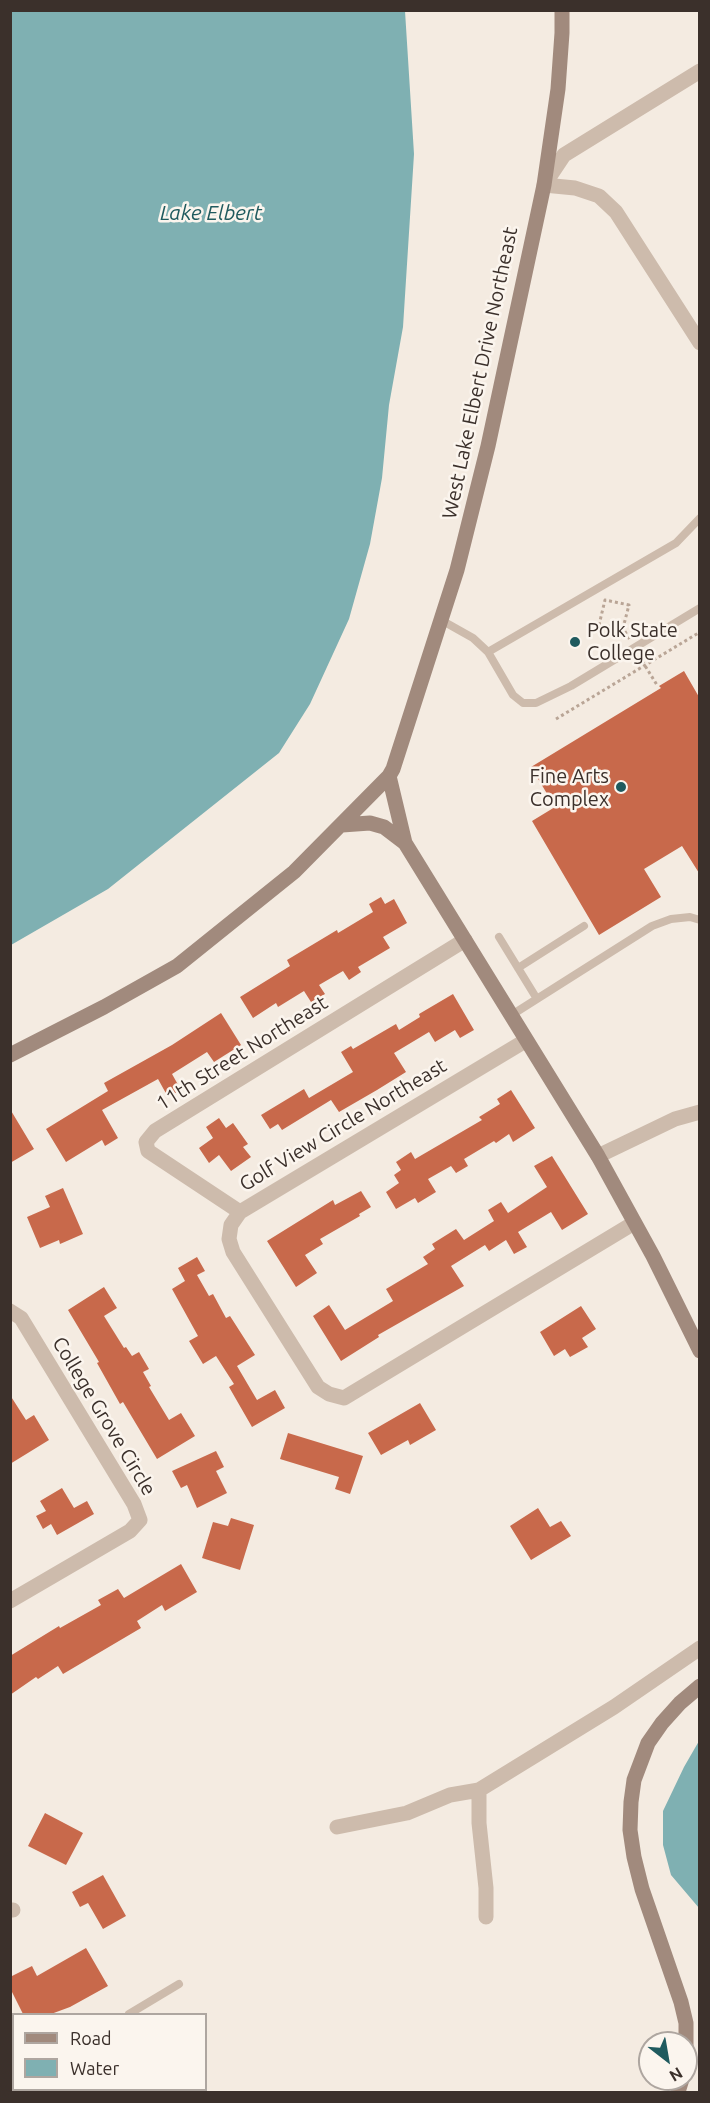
<!DOCTYPE html>
<html>
<head>
<meta charset="utf-8">
<style>
	body { margin:0 }
	#map { position:relative; width:710px; height:2103px; overflow:hidden; background:#f4ebe1; font-family:Ubuntu,sans-serif }
	canvas { display:block }
	.frame { position:absolute; inset:0; border:12px solid #3b302b; pointer-events:none }
	.legend { position:absolute; left:12px; top:2013px; width:195px; height:78px; box-sizing:border-box; background:#fbf5ee; border:2px solid #aea6a0; margin:0; padding:8px 10px; list-style:none; font-size:18px; color:#3b302b }
	.legend li { display:flex; align-items:center; gap:12px; height:30px }
	.legend b { width:30px; border:2px solid #aea6a0 }
	.north { position:absolute; left:638px; top:2031px; width:60px; height:60px; box-sizing:border-box; background:#fbf5ee; border:2px solid #aea6a0; border-radius:50%; rotate:149deg; font-size:16px; font-weight:700; line-height:24px; text-align:center; color:#3b302b }
	.north::after { content:''; display:block; margin:auto; width:21px; height:27px; background:#1f5a5e; clip-path:polygon(50% 0,100% 100%,50% 72%,0 100%) }
</style>
</head>
<body>
<div id="map">
<canvas width="710" height="2103"></canvas>
<div class="frame"></div>
<ul class="legend">
<li><b style="height:8px;background:#a18a7d"></b>Road</li>
<li><b style="height:16px;background:#7fb0b2"></b>Water</li>
</ul>
<div class="north">N</div>
</div>
<script>
const ctx = document.querySelector('canvas').getContext('2d');
ctx.lineJoin = 'round';
function paint(path, color) { ctx.fillStyle = color; ctx.fill(path, 'evenodd'); }
const toPath = rows => new Path2D(rows.map(r => 'M' + r).join(''));
function stroke(path, color, width, dash) { ctx.strokeStyle = color; ctx.lineWidth = width; ctx.lineCap = dash ? 'butt' : 'round'; ctx.setLineDash(dash || []); ctx.stroke(path); }
function drawText(font, color, halo, rows, align = 'center') {
  ctx.font = font + ' Ubuntu,sans-serif'; ctx.lineWidth = 5; ctx.setLineDash([]); ctx.textBaseline = 'middle'; ctx.strokeStyle = halo; ctx.fillStyle = color; for (const [text, x, y, turn = 0] of rows) {
    ctx.save(); ctx.translate(x, y); ctx.rotate((+turn || 0) * Math.PI / 180); ctx.textAlign = isNaN(turn) ? turn : align; if (halo) ctx.strokeText(text, 0, 0); ctx.fillText(text, 0, 0); ctx.restore();
  }
}
paint(toPath([
	[11,10,405,11,414,154,403,327,389,405,382,478,370,544,349,619,310,704,279,753,108,889,11,945],
	[699,1741,699,1908,671,1875,663,1845,663,1811,684,1767]
]), '#7fb0b2');
paint(toPath([
	[684,671,699,697,699,873,682,846,644,869,661,897,599,935,532,821,555,807,531,767,661,688,659,686],
	[381,897,385,904,394,899,407,923,383,937,390,948,358,967,361,972,349,980,343,971,319,985,325,994,311,1002,304,991,278,1007,276,1003,253,1018,240,997,290,966,287,960,337,930,338,933,373,912,369,904],
	[453,994,474,1030,460,1038,455,1030,435,1042,429,1032,394,1053,406,1072,377,1090,339,1112,331,1100,282,1130,278,1124,270,1129,261,1115,304,1089,309,1098,353,1072,341,1052,351,1046,353,1049,396,1024,399,1030,420,1017,419,1014],
	[221,1013,241,1045,214,1062,207,1052,172,1074,181,1090,168,1097,158,1079,102,1110,118,1138,105,1146,102,1140,66,1162,46,1129,108,1091,104,1083,172,1045],
	[511,1090,535,1128,513,1142,509,1134,496,1143,494,1141,464,1159,468,1166,456,1173,451,1166,428,1179,436,1192,418,1203,415,1198,396,1209,386,1192,399,1183,394,1175,401,1170,396,1162,411,1152,415,1159,482,1120,479,1117,500,1104,497,1099],
	[10,1109,34,1149,10,1163],
	[219,1118,226,1128,233,1123,248,1144,243,1147,251,1157,231,1171,219,1155,209,1163,199,1148,213,1138,206,1127],
	[552,1156,588,1214,562,1230,551,1212,518,1232,527,1247,514,1254,506,1240,489,1251,485,1245,451,1266,464,1286,378,1335,379,1337,341,1361,313,1316,329,1305,345,1330,393,1301,386,1289,428,1264,423,1257,435,1249,432,1244,456,1229,464,1240,494,1221,488,1210,501,1202,508,1213,547,1187,534,1166],
	[63,1188,83,1234,60,1244,59,1240,40,1248,27,1217,50,1207,45,1196],
	[361,1191,371,1207,359,1214,360,1216,320,1239,323,1244,305,1255,317,1273,296,1287,267,1241,333,1200,335,1205],
	[197,1257,205,1271,197,1275,209,1296,213,1294,226,1318,230,1316,255,1355,237,1366,257,1400,275,1390,285,1408,252,1427,229,1387,234,1384,216,1356,203,1364,189,1341,198,1336,172,1289,185,1281,178,1268],
	[104,1287,117,1308,104,1316,124,1348,126,1347,132,1356,139,1352,149,1369,143,1372,151,1386,149,1387,169,1420,181,1413,195,1436,157,1459,123,1402,120,1404,97,1363,99,1362,68,1310],
	[581,1306,596,1329,582,1338,588,1347,570,1357,565,1349,554,1356,540,1332],
	[10,1395,26,1420,34,1415,49,1440,10,1464],
	[420,1403,436,1430,410,1445,408,1440,381,1455,368,1433],
	[288,1433,363,1456,350,1494,335,1489,339,1477,280,1459],
	[216,1451,224,1467,216,1471,227,1493,197,1508,187,1485,181,1488,172,1471],
	[62,1488,74,1508,87,1501,94,1514,57,1535,51,1524,43,1529,36,1516,46,1511,40,1501],
	[538,1508,550,1527,561,1521,571,1536,531,1560,510,1526],
	[231,1518,254,1525,240,1570,202,1558,213,1522,228,1526],
	[181,1564,197,1592,165,1611,162,1605,137,1621,141,1628,63,1674,58,1666,38,1679,36,1677,10,1695,10,1656,59,1626,60,1628,101,1605,98,1600,118,1589,124,1598],
	[45,1813,83,1833,66,1865,28,1846],
	[103,1875,126,1916,103,1929,88,1903,80,1907,72,1892],
	[86,1948,108,1986,70,2007,51,2014,23,2014,10,1988,10,1977,32,1966,37,1976]
]), '#c8694b');
stroke(toPath([
	[623,628,599,625,605,600,629,605,623,628,630,640],
	[639,656,657,685],
	[556,719,700,632]
]), '#b9a596', 3, [3, 3]);
stroke(toPath([
	[441,620,473,638,488,652,513,695,523,703,536,703,571,686,700,608],
	[488,652,676,543,700,518],
	[499,937,537,999],
	[518,968,584,926],
	[510,1016,652,926,671,919,690,917,700,920],
	[129,2014,179,1984],
	[98,2090,100,2092]
]), '#cdbbac', 8);
stroke(toPath([
	[700,71,564,155,544,185,575,188,599,196,616,212,700,343],
	[525,1041,240,1212,231,1225,229,1239,233,1252,318,1387,329,1394,344,1398,634,1223],
	[598,1156,675,1119,700,1112],
	[240,1212,148,1151,146,1142,155,1131,465,940],
	[10,1311,21,1318,134,1504,140,1520,130,1531,10,1601],
	[337,1827,407,1813,450,1795,479,1790],
	[10,1910,13,1910],
	[486,1917,486,1888,479,1823,479,1790,614,1707,700,1648]
]), '#cdbbac', 15);
stroke(toPath([
	[389,776,405,843,598,1156,653,1256,700,1351],
	[342,825,370,823,384,827,405,843],
	[10,1055,104,1007,177,966,294,872,389,776,393,769,457,570,488,446,544,185,558,89,562,33,562,10],
	[686,2055,686,2023,681,2002,642,1889,634,1857,630,1830,631,1802,634,1780,648,1743,662,1723,680,1703,700,1686],
	[678,2092,682,2079]
]), '#a18a7d', 15);
for (const [x, y, r, color] of [
	[575,642,6,"#1f5a5e"],
	[621,787,6,"#1f5a5e"]
]) { const dot = new Path2D(); dot.arc(x, y, r, 0, 2 * Math.PI); ctx.fillStyle = color; ctx.fill(dot); stroke(dot, '#fbf5ee', 2); }
drawText('20px', '#3b302b', '#fbf5ee', [
	["West Lake Elbert Drive Northeast",480,373,-78],
	["11th Street Northeast",242,1053,-32],
	["Golf View Circle Northeast",343,1125,-31],
	["College Grove Circle",104,1416,59]
]);
drawText('20px', '#3b302b', '#fbf5ee', [
	["Polk State",587,630],
	["College",587,653],
	["Fine Arts",609,776,"right"],
	["Complex",609,799,"right"]
], 'left');
drawText('italic 21px', '#1f5a5e', '#fbf5ee', [
	["Lake Elbert",211,213]
]);
</script>
</body>
</html>
